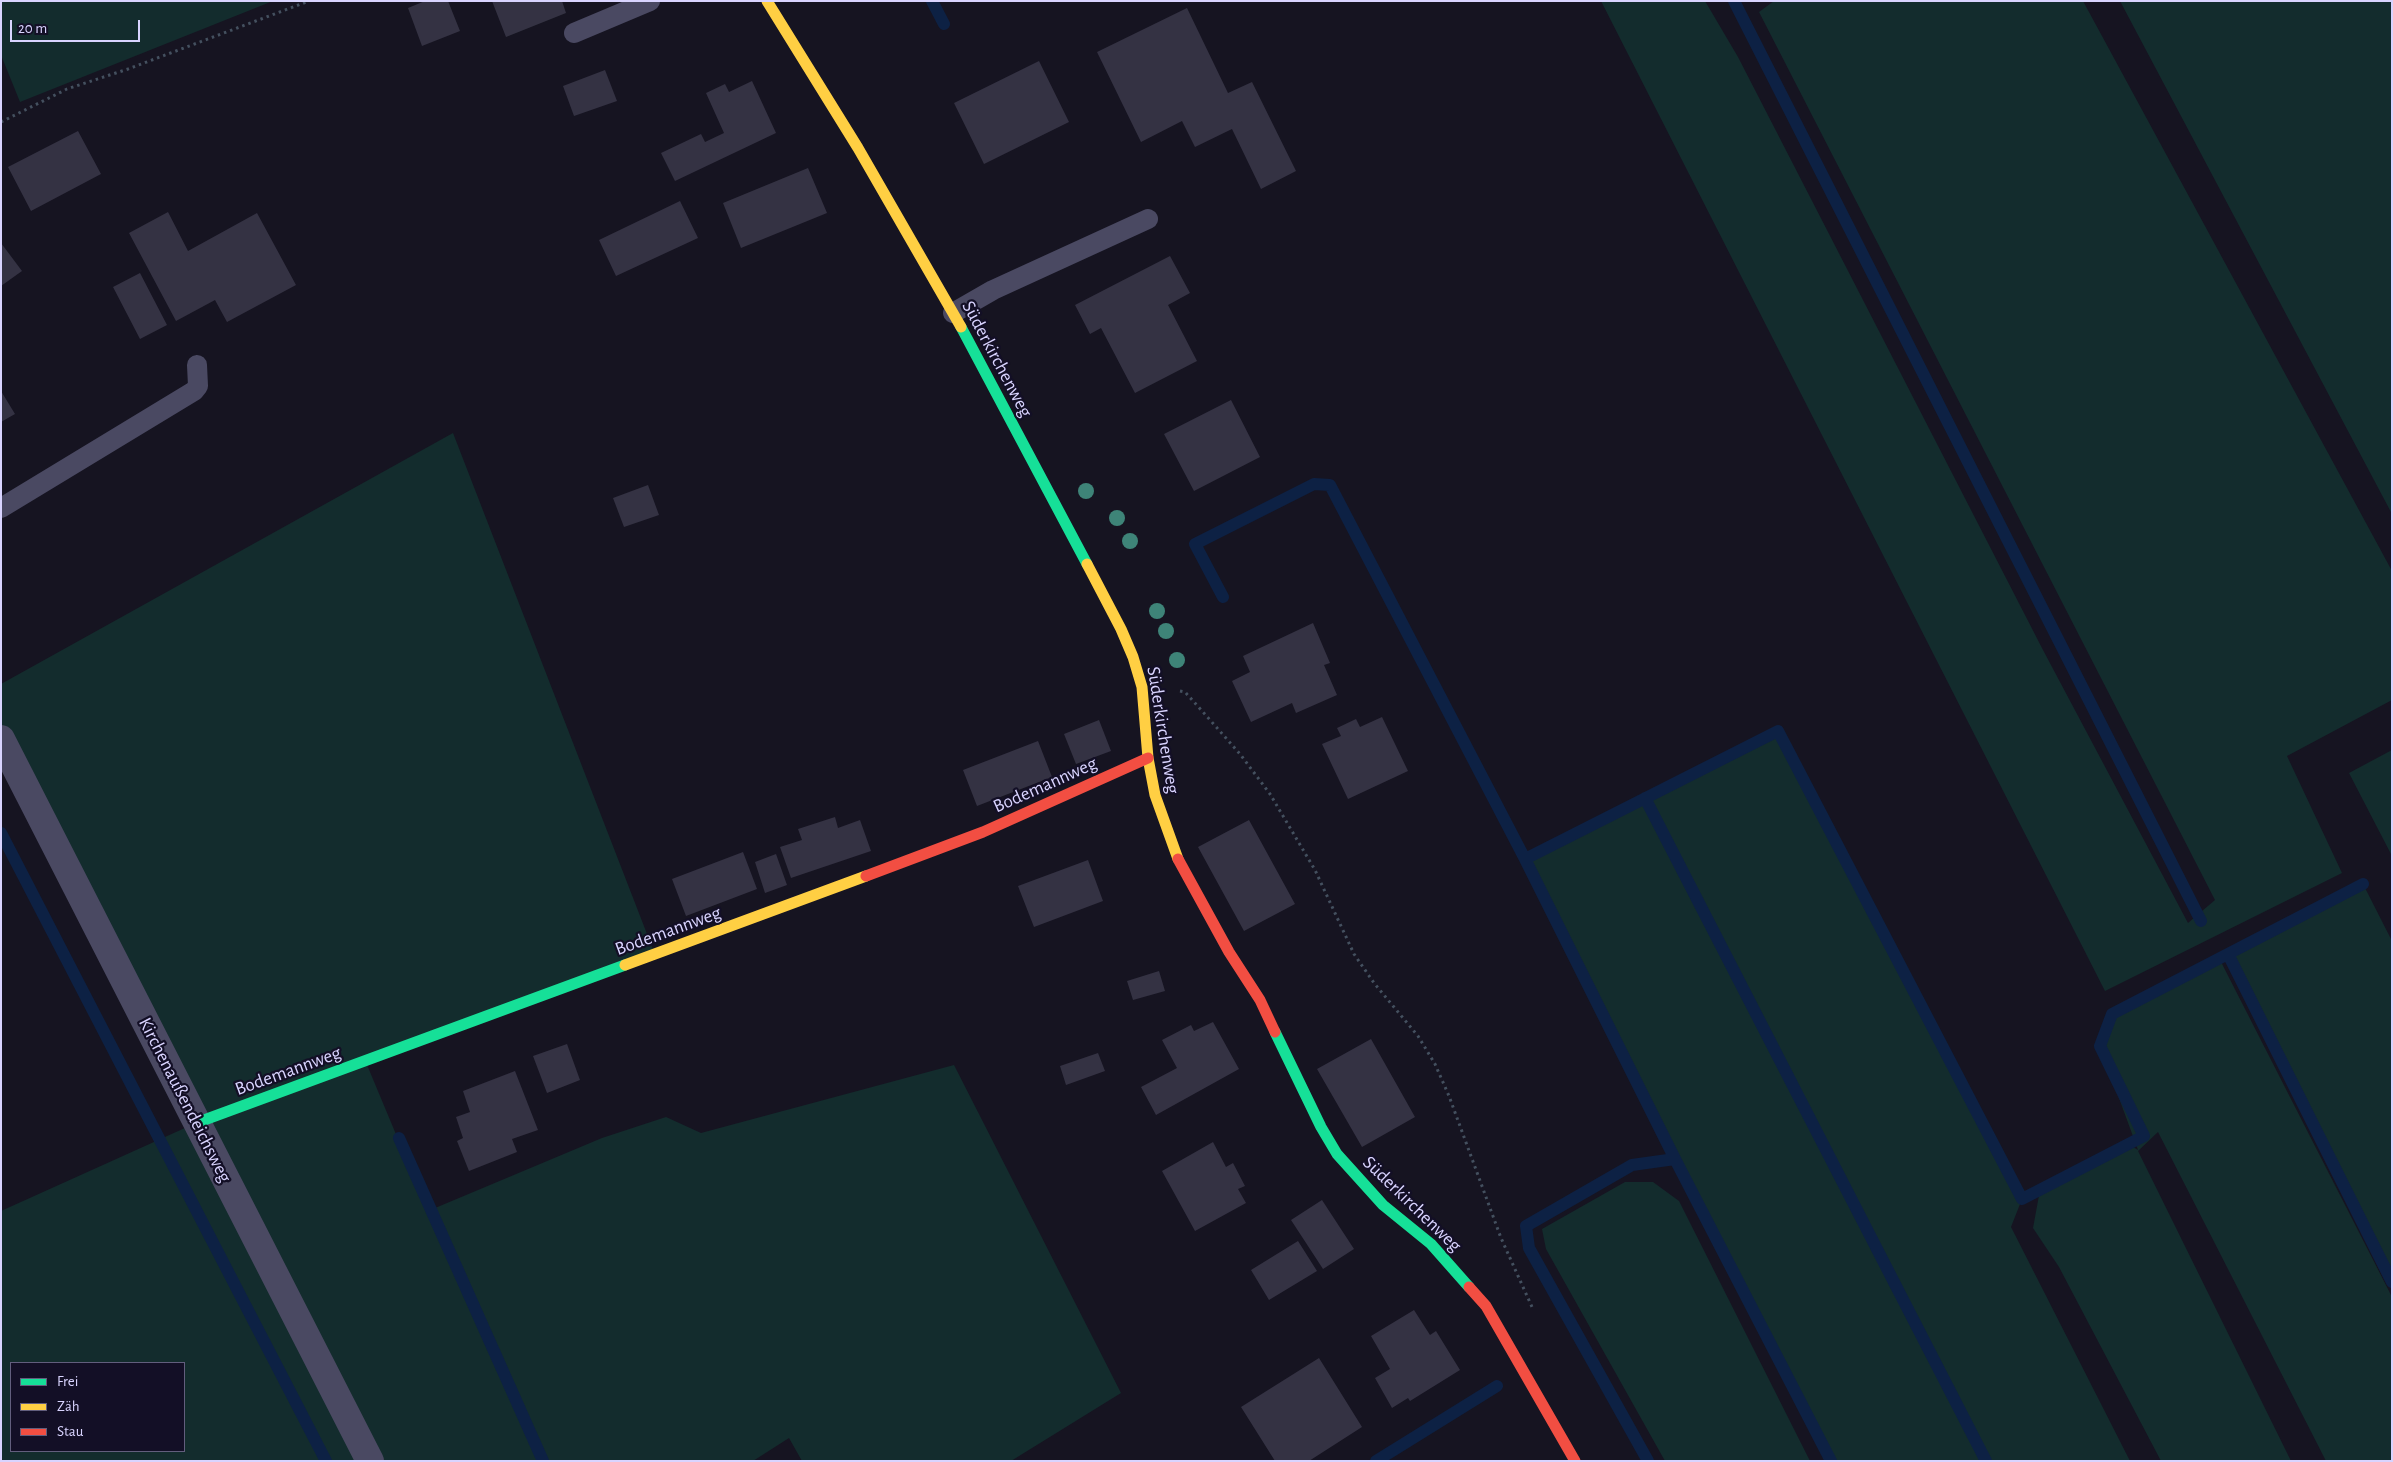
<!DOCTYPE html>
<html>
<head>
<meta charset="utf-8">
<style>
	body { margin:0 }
	#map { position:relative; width:2393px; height:1462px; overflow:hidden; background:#161421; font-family:"Alegreya Sans",sans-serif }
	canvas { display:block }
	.frame { position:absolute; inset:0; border:2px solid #d9d4ff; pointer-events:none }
	.legend { position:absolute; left:10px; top:1362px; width:175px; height:90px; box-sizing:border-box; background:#130f26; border:1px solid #625e7d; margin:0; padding:6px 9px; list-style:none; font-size:15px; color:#d9d4ff }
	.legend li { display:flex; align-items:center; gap:10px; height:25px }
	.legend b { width:25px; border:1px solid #625e7d }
	.scale { position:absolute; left:10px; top:20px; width:130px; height:22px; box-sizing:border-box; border:2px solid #d9d4ff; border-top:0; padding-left:6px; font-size:15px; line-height:18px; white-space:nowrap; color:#d9d4ff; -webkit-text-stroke:4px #130f26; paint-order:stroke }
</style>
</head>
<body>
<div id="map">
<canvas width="2393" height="1462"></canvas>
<div class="frame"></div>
<ul class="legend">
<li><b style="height:6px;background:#16e098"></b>Frei</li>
<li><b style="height:6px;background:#ffcf43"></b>Zäh</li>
<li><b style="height:6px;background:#f24e42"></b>Stau</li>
</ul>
<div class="scale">20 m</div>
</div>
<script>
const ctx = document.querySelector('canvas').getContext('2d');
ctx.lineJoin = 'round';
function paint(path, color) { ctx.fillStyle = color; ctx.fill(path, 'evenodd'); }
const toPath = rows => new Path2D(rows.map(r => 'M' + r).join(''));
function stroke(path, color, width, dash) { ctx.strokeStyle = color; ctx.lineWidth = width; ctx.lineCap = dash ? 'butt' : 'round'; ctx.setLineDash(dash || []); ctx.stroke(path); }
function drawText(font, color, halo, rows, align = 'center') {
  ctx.font = font + ' "Alegreya Sans",sans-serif'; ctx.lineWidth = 4.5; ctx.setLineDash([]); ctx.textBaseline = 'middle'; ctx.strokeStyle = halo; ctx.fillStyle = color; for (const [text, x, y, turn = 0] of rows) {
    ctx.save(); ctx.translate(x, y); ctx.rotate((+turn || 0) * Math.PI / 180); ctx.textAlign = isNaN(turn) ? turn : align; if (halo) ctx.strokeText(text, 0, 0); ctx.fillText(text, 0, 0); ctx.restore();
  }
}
paint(toPath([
	[1,1,273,1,20,102,1,55],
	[1601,1,1705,1,1738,57,2043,650,2188,923,2215,900,1759,12,1774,1,2083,1,2392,571,2392,700,2287,756,2342,873,2105,991],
	[2120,1,2392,1,2392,514],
	[453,433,654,952,365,1060,428,1211,602,1138,666,1117,701,1133,954,1065,1121,1393,1011,1461,802,1461,789,1438,753,1461,3,1461,1,1457,1,1211,196,1123,1,739,1,684],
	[11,1363,184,1363,184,1451,11,1451],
	[1778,731,2022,1199,2011,1227,2130,1461,1833,1461,1525,859],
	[2392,750,2392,856,2349,773],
	[2363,884,2392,941,2392,1282,2228,954],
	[2219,958,2392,1297,2392,1461,2326,1461,2158,1132,2138,1151,2291,1461,2161,1461,2059,1267,2033,1228,2040,1190,2128,1144,2138,1150,2100,1046,2112,1014],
	[1625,1182,1653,1182,1679,1201,1810,1461,1665,1461,1546,1249,1542,1229]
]), '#132c2d');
stroke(toPath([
	[932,1,944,24],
	[1734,1,2201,921],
	[1223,597,1195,544,1314,484,1330,485,1525,859,1778,731,2022,1199,2144,1136,2100,1046,2112,1014,2363,884],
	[1645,798,1986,1461],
	[1,833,326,1461],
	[1525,859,1675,1159,1831,1461],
	[2228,954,2392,1282],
	[399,1138,543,1461],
	[1376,1461,1497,1386],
	[1648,1461,1529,1248,1526,1226,1632,1165,1675,1159]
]), '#0d2144', 12);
paint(toPath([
	[425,1,448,1,460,31,422,46,408,8],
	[492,1,562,1,566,13,506,37],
	[1187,8,1228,93,1252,82,1296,171,1261,189,1232,129,1195,147,1182,121,1141,142,1097,52],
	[1039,61,1069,122,984,164,954,103],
	[605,70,617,101,574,116,563,86],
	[752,81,776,133,675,181,661,153,701,134,705,142,724,133,706,93,725,84,729,92],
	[78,131,101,174,31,211,8,167],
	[808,168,827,213,741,248,723,203],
	[680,201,698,238,616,276,599,240],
	[168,212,188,251,257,213,296,285,227,322,215,300,176,321,129,233],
	[1,243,22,271,1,286],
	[1170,256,1190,293,1168,305,1197,361,1135,393,1101,328,1090,334,1075,305],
	[140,273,167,325,140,339,113,287],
	[1,391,15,414,1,422],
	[1231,400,1260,457,1194,491,1164,434],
	[648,485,659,515,624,527,613,498],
	[1313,623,1330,663,1324,665,1337,695,1296,713,1292,703,1251,722,1232,681,1250,672,1243,656],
	[1382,717,1408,771,1348,799,1322,744,1341,736,1337,728,1356,719,1360,727],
	[1099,720,1111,751,1076,764,1064,734],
	[1038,741,1052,777,977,806,963,770],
	[835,817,838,828,860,820,871,851,791,878,780,847,802,840,798,829],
	[1249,820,1295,904,1244,931,1198,847],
	[743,852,757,889,686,916,672,879],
	[776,854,787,885,765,893,755,862],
	[1088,860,1103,901,1034,927,1018,886],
	[1159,971,1165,991,1133,1000,1127,981],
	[1213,1022,1239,1069,1156,1115,1141,1087,1177,1068,1162,1040,1191,1025,1194,1031],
	[1371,1039,1415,1117,1362,1147,1317,1069],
	[567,1044,580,1080,547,1093,533,1056],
	[1098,1053,1105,1071,1066,1085,1060,1066],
	[515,1071,538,1130,512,1139,517,1152,469,1171,457,1141,463,1138,456,1117,470,1112,463,1091],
	[1213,1142,1226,1167,1233,1163,1245,1186,1238,1189,1246,1203,1195,1231,1162,1171],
	[1322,1200,1354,1249,1323,1269,1291,1220],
	[1298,1241,1317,1271,1269,1300,1251,1270],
	[1414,1310,1430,1335,1436,1331,1460,1370,1410,1401,1408,1398,1392,1408,1375,1378,1390,1369,1371,1336],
	[1319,1358,1362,1427,1309,1461,1275,1461,1241,1407]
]), '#343243');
stroke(toPath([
	[1,122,67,89,128,69,309,1],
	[1180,691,1185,692,1203,712,1240,754,1270,794,1315,870,1354,954,1374,983,1418,1036,1435,1064,1449,1096,1501,1238,1532,1307]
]), '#44505f', 3, [2.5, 4]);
stroke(toPath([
	[574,33,650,1],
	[953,313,993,290,1148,219],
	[1,508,194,391,198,386,197,365]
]), '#4a4962', 20);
stroke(toPath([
	[1,739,370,1461]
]), '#4a4962', 28);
stroke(toPath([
	[961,327,1087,564],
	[1275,1032,1321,1127,1337,1154,1383,1205,1431,1244,1469,1287],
	[196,1123,625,965]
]), '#16e098', 11);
stroke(toPath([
	[767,1,858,148,961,327],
	[1087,564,1121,629,1133,657,1142,687,1148,758,1155,795,1178,859],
	[625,965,866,876]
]), '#ffcf43', 11);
stroke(toPath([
	[1178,859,1229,952,1260,1000,1275,1032],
	[866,876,983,832,1148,758],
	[1469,1287,1486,1306,1575,1461]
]), '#f24e42', 11);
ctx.fillStyle = '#3e8478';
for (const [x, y] of [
	[1086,491],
	[1117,518],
	[1130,541],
	[1157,611],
	[1166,631],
	[1177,660]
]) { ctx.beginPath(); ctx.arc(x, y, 8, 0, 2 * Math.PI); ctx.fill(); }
drawText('19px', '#d9d4ff', '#130f26', [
	["Süderkirchenweg",997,359,62],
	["Süderkirchenweg",1163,730,81],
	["Bodemannweg",1045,785,-24],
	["Bodemannweg",668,931,-20],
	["Bodemannweg",288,1071,-20],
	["Kirchenaußendeichsweg",185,1100,63],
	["Süderkirchenweg",1412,1204,44]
]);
</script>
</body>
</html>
